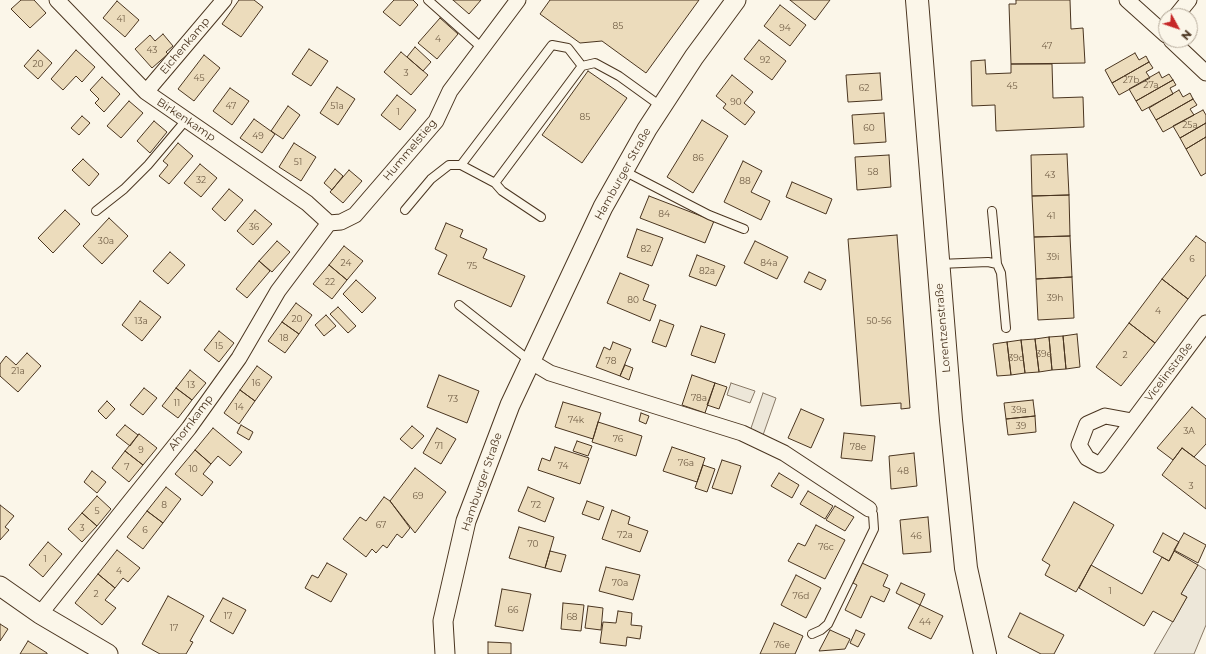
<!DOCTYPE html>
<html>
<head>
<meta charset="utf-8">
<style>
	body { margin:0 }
	#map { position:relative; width:1206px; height:654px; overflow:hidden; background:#fbf6e9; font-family:Montserrat,sans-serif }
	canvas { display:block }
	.north { position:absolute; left:1158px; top:8px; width:40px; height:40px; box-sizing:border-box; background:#fbf6e9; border:1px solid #b4a999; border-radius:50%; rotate:130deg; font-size:11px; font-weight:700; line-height:16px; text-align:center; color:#4a3520 }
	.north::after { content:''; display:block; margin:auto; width:14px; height:18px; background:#c62828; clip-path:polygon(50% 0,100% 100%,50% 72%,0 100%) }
</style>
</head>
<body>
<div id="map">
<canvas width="1206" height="654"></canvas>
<div class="north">N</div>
</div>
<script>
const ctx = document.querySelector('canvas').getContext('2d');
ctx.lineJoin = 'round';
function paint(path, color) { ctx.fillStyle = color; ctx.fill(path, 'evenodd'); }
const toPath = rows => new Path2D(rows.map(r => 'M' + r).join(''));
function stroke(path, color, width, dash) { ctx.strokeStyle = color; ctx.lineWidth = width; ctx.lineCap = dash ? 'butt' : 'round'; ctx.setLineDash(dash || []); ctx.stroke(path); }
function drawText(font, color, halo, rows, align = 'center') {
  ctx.font = font + ' Montserrat,sans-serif'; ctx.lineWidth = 3; ctx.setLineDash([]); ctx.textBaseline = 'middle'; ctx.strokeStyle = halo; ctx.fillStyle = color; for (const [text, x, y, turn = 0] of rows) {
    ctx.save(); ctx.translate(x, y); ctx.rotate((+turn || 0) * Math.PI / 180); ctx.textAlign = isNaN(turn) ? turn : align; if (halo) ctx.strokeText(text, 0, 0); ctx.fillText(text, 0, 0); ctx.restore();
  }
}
const parking = toPath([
	[731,383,755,391,750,403,727,395,731,383],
	[763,393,776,398,762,438,749,434,763,393],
	[1198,565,1206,570,1206,625,1194,654,1154,654,1187,597,1181,594,1198,565]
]);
paint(parking, '#ede7d9');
stroke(parking, '#887966', 1);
const building = toPath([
	[21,0,34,0,46,13,30,28,11,9,21,0],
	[239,0,254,0,263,7,241,37,222,24,239,0],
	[394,0,413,0,418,5,400,26,383,12,394,0],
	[453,0,481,0,469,14,453,0],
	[550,0,699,0,646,73,602,41,580,43,540,14,550,0],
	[790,0,830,0,815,20,790,0],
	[1016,0,1070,0,1071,29,1083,28,1085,63,1011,64,1009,4,1016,4,1016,0],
	[117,1,139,20,125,37,103,18,117,1],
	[780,5,806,25,790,46,764,26,780,5],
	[440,18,458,34,437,59,418,43,440,18],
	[163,34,173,46,166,52,168,54,152,68,135,49,150,35,155,41,163,34],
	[759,40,786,61,772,80,744,59,759,40],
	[415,47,431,62,423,71,407,57,415,47],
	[309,49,328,61,311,86,292,74,309,49],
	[38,50,52,63,38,79,24,66,38,50],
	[76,50,95,67,82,82,76,76,63,90,51,79,76,50],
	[401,52,428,75,411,95,384,72,401,52],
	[1135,53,1139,60,1146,56,1149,62,1112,83,1105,70,1135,53],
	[204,55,220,68,194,101,178,89,204,55],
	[985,60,986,74,1011,73,1011,64,1052,64,1053,98,1083,97,1084,127,996,131,995,105,972,106,971,61,985,60],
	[1149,62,1153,68,1146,72,1150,78,1119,95,1112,83,1149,62],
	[588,71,627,98,582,163,542,135,588,71],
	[1159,72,1162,78,1169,74,1173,80,1136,101,1129,89,1159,72],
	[880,73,882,100,848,102,846,75,880,73],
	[732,75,753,92,744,103,755,112,745,125,723,108,726,104,716,96,732,75],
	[102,77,120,94,104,112,95,103,99,99,90,90,102,77],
	[1173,80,1176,85,1170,88,1173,94,1142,111,1136,101,1173,80],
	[337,87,355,99,338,125,320,113,337,87],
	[230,88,249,101,232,125,213,111,230,88],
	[1179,90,1183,97,1190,93,1193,99,1156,120,1149,108,1179,90],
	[397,95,416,110,400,130,381,115,397,95],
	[1193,99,1197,105,1190,109,1194,115,1163,132,1156,120,1193,99],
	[129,101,143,113,121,138,107,126,129,101],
	[288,106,300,115,283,139,271,131,288,106],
	[1203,110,1206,115,1206,123,1180,138,1173,126,1203,110],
	[884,113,886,142,854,144,852,115,884,113],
	[82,116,90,123,79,135,71,128,82,116],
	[254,119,275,134,262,153,240,138,254,119],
	[702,120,728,136,693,193,667,177,702,120],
	[154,121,167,132,150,153,137,141,154,121],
	[1206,123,1206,137,1186,149,1180,138,1206,123],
	[1206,137,1206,173,1201,176,1186,149,1206,137],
	[178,143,193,156,169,184,159,176,168,165,163,161,178,143],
	[294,143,316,157,301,181,279,167,294,143],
	[1067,154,1069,195,1032,196,1031,155,1067,154],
	[889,155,891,187,857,190,855,157,889,155],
	[83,159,99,174,89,186,72,170,83,159],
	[743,161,762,171,751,192,770,201,761,220,724,202,743,161],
	[200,164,217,178,201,197,184,183,200,164],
	[335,169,343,176,332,190,324,183,335,169],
	[349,170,362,181,343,203,330,192,349,170],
	[792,182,832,199,826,214,786,197,792,182],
	[229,189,243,200,225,221,212,209,229,189],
	[1069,195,1070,236,1034,237,1032,196,1069,195],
	[649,196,714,221,705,243,640,218,649,196],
	[65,210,80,224,53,253,38,238,65,210],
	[255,210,272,224,253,245,237,231,255,210],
	[109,218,128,236,102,264,83,246,109,218],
	[446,223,463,230,460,237,487,249,483,258,525,276,511,307,438,274,447,255,435,249,446,223],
	[637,229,663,238,652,266,627,257,637,229],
	[897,235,910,408,901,409,901,403,861,406,848,239,897,235],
	[1070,236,1072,277,1036,279,1034,237,1070,236],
	[1196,236,1206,243,1206,275,1188,299,1162,279,1196,236],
	[277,241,290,252,272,272,259,261,277,241],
	[755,241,788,257,777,279,744,263,755,241],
	[344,246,363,261,347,280,329,265,344,246],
	[170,252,185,265,168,284,153,271,170,252],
	[697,255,725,266,716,286,689,276,697,255],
	[259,261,270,271,247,298,236,289,259,261],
	[329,265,347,280,332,299,313,284,329,265],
	[809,272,826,280,821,290,804,282,809,272],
	[620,273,649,285,643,300,656,305,650,321,607,303,620,273],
	[1072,277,1074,318,1038,320,1036,279,1072,277],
	[1162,279,1188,299,1155,343,1129,323,1162,279],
	[356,280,376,298,362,313,343,294,356,280],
	[140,301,161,317,142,341,122,325,140,301],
	[296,303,312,315,299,334,282,322,296,303],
	[338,307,356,326,348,333,330,314,338,307],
	[326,315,336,326,324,336,315,325,326,315],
	[660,320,674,325,666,347,652,342,660,320],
	[282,322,299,334,285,353,268,341,282,322],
	[1129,323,1155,343,1121,386,1096,367,1129,323],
	[701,326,725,334,715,363,691,355,701,326],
	[219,331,234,343,219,362,204,350,219,331],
	[1077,334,1080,367,1066,369,1063,336,1077,334],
	[1063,336,1066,369,1052,370,1049,337,1063,336],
	[1049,337,1052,370,1039,372,1035,339,1049,337],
	[1035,339,1039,372,1025,373,1021,340,1035,339],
	[1021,340,1025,373,1011,375,1007,342,1021,340],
	[613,342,631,349,620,376,596,367,604,347,610,350,613,342],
	[1007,342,1011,375,997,376,993,344,1007,342],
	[27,353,41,366,18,392,0,376,0,364,6,356,16,365,27,353],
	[625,365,633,368,629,380,620,376,625,365],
	[257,366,272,377,255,401,240,390,257,366],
	[190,370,206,383,192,400,176,388,190,370],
	[439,375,479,391,467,423,427,407,439,375],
	[692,375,715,383,705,413,682,405,692,375],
	[715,383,727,387,719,409,707,405,715,383],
	[144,388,157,398,143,415,130,405,144,388],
	[176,388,192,400,178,418,162,406,176,388],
	[240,390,255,401,239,424,224,413,240,390],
	[1033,400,1035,416,1006,419,1004,403,1033,400],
	[107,401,115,409,106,419,98,411,107,401],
	[563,402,601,413,593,439,555,427,563,402],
	[1192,407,1206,419,1206,444,1194,457,1182,448,1173,460,1157,448,1192,407],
	[801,409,824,419,811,448,788,438,801,409],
	[641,413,649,416,646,424,639,421,641,413],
	[1035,416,1036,432,1008,435,1006,419,1035,416],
	[598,422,642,436,636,456,592,442,598,422],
	[125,425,138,435,130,446,116,435,125,425],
	[241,425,253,432,249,440,237,433,241,425],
	[412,426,424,436,412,449,400,439,412,426],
	[213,428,242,452,230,466,218,456,211,464,195,450,213,428],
	[437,428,456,439,441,464,423,453,437,428],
	[844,433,875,436,872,461,841,458,844,433],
	[139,434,157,448,143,465,125,451,139,434],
	[577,441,592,446,588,456,573,451,577,441],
	[555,447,589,458,580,484,538,470,542,458,550,461,555,447],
	[672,447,705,458,697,482,663,471,672,447],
	[1182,448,1206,466,1206,509,1162,475,1182,448],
	[195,450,211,464,203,474,213,482,202,496,175,474,195,450],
	[125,451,143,465,129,482,112,468,125,451],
	[914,453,917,486,891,489,889,456,914,453],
	[722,460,741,466,732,494,712,488,722,460],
	[703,465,715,469,707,492,695,488,703,465],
	[415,468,446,492,415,533,390,501,415,468],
	[92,471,106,482,97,493,84,482,92,471],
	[779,473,799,485,792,498,771,486,779,473],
	[166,487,181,499,163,523,147,511,166,487],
	[528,487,554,498,545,522,518,511,528,487],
	[808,491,833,506,825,519,800,504,808,491],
	[97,496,111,509,97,526,82,513,97,496],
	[384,497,390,501,410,528,402,538,397,534,387,548,383,545,376,553,372,549,366,557,343,539,360,517,366,521,384,497],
	[587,501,604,507,599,520,582,514,587,501],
	[1074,502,1114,525,1076,592,1045,575,1050,565,1042,560,1074,502],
	[0,505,14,516,5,527,9,530,0,540,0,505],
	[835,506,854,517,845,531,826,520,835,506],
	[612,510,630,517,628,524,648,531,640,552,602,539,612,510],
	[147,511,163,523,143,549,127,537,147,511],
	[82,513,97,526,82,542,68,529,82,513],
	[928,517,931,552,903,554,900,520,928,517],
	[816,525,845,540,825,579,788,561,798,543,805,546,816,525],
	[519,527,554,537,545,568,509,558,519,527],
	[1163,533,1179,542,1169,561,1153,552,1163,533],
	[1184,533,1206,545,1198,563,1174,550,1184,533],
	[48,542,62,554,43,577,29,565,48,542],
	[117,550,140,568,128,582,123,578,115,588,98,574,117,550],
	[550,551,566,555,561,572,545,568,550,551],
	[1174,551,1198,565,1181,594,1187,597,1173,622,1153,611,1144,626,1079,588,1091,565,1142,594,1162,557,1169,561,1174,551],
	[327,563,347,574,331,602,305,588,312,575,318,578,327,563],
	[862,563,888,575,883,586,890,589,884,602,871,596,861,618,845,610,857,585,853,583,862,563],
	[606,567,640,575,633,600,599,591,606,567],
	[98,574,115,588,105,600,116,608,102,625,75,603,98,574],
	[796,575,821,588,806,618,781,605,796,575],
	[901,583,925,594,920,605,896,593,901,583],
	[502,589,531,594,523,631,495,626,502,589],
	[168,596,204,616,190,641,193,642,186,654,160,654,142,644,168,596],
	[223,598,246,610,233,634,210,621,223,598],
	[563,603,584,605,581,631,561,629,563,603],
	[920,605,943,616,931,639,908,628,920,605],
	[588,606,603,608,601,630,585,628,588,606],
	[618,611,632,613,631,625,642,626,640,639,627,637,626,646,600,643,603,622,616,623,618,611],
	[1020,613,1064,635,1054,654,1041,654,1008,637,1020,613],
	[774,623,803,636,795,654,760,654,774,623],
	[0,624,8,629,0,641,0,624],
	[830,630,850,639,845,649,819,651,830,630],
	[856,630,865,634,858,647,850,643,856,630],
	[28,641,47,653,47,654,20,654,28,641],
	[488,642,511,643,511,654,488,654,488,642]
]);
paint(building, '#ecdcbc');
stroke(building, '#4a3520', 1);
const service = toPath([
	[428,0,482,48],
	[624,171,709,215,744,229],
	[495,183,461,165,552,45,568,48,582,66],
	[405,210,431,179,449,165,461,165],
	[96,211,124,189,148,165,186,120],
	[992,211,997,264],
	[541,217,502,191,495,183,582,66,595,63,619,76,662,107],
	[939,264,988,262,997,264,1001,273,1006,328],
	[459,305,530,361],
	[812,634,821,630,828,624,874,529,873,514,869,509]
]);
const minor = toPath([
	[57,0,146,92,307,203,329,223],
	[1127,0,1166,35],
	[1176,16,1189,0],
	[1171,40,1206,73],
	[146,92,224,0],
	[329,223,341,222,355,215,436,121,450,91,518,0],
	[530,361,550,373,742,433,784,453,869,509],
	[1132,421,1105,416,1087,424,1079,445,1087,458,1100,465,1206,323],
	[40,614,189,428,239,358,278,291,329,223]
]);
const tertiary = toPath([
	[0,586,40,614,108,654],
	[445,654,443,621,466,521,510,405,603,207,647,129,694,57,736,0]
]);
const primary = toPath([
	[917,0,951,420,966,568,985,654]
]);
stroke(service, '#4a3520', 10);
stroke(minor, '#4a3520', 17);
stroke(tertiary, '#4a3520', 21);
stroke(primary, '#4a3520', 24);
stroke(service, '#fbf6e9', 8);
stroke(minor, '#fbf6e9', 15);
stroke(tertiary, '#fbf6e9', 19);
stroke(primary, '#fbf6e9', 22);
drawText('9px', '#725f47', null, [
	["41",121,19],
	["85",618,26],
	["94",785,28],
	["4",438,39],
	["47",1047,46],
	["43",152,50],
	["92",765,60],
	["20",38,64],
	["3",406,73],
	["45",199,78],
	["27b",1131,80],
	["27a",1151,85],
	["45",1012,86],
	["62",864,88],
	["90",736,102],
	["47",231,106],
	["51a",337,106],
	["1",398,112],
	["85",585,117],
	["25a",1190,125],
	["60",869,128],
	["49",258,136],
	["86",698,158],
	["51",298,162],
	["58",873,172],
	["43",1050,175],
	["32",201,180],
	["88",745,181],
	["84",664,214],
	["41",1051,216],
	["36",254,227],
	["30a",106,241],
	["82",646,249],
	["39i",1053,257],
	["6",1192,259],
	["24",346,263],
	["84a",769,263],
	["75",472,266],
	["82a",707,271],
	["22",330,282],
	["39h",1055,298],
	["80",633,300],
	["4",1158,311],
	["20",297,319],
	["13a",141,321],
	["50-56",879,321],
	["18",284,338],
	["15",219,346],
	["39e",1044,354],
	["2",1125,355],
	["39c",1016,358],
	["78",611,361],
	["21a",18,371],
	["16",256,383],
	["13",191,385],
	["78a",699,398],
	["73",453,399],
	["11",177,403],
	["14",239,407],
	["39a",1019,410],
	["74k",576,420],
	["39",1021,426],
	["3A",1189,431],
	["76",618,439],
	["71",439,446],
	["78e",858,447],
	["9",141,450],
	["76a",686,463],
	["74",563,466],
	["7",127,467],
	["10",193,469],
	["48",903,471],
	["3",1191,486],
	["69",418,496],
	["8",164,505],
	["72",536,505],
	["5",97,511],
	["67",381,525],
	["3",82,528],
	["6",145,530],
	["72a",625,535],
	["46",916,536],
	["70",533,544],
	["76c",826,547],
	["1",45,559],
	["4",119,571],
	["70a",620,583],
	["1",1110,591],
	["2",96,594],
	["76d",801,596],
	["66",513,610],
	["17",228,616],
	["68",572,617],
	["44",925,622],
	["17",174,628],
	["76e",782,645]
]);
drawText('11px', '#4a3520', '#fbf6e9', [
	["Eichenkamp",185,46,-50],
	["Birkenkamp",186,120,34],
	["Hummelstieg",410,150,-50],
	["Hamburger Straße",623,174,-61],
	["Lorentzenstraße",943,328,-95],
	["Vicelinstraße",1169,372,-53],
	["Ahornkamp",191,423,-53],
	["Hamburger Straße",482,482,-71]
]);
</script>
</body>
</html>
